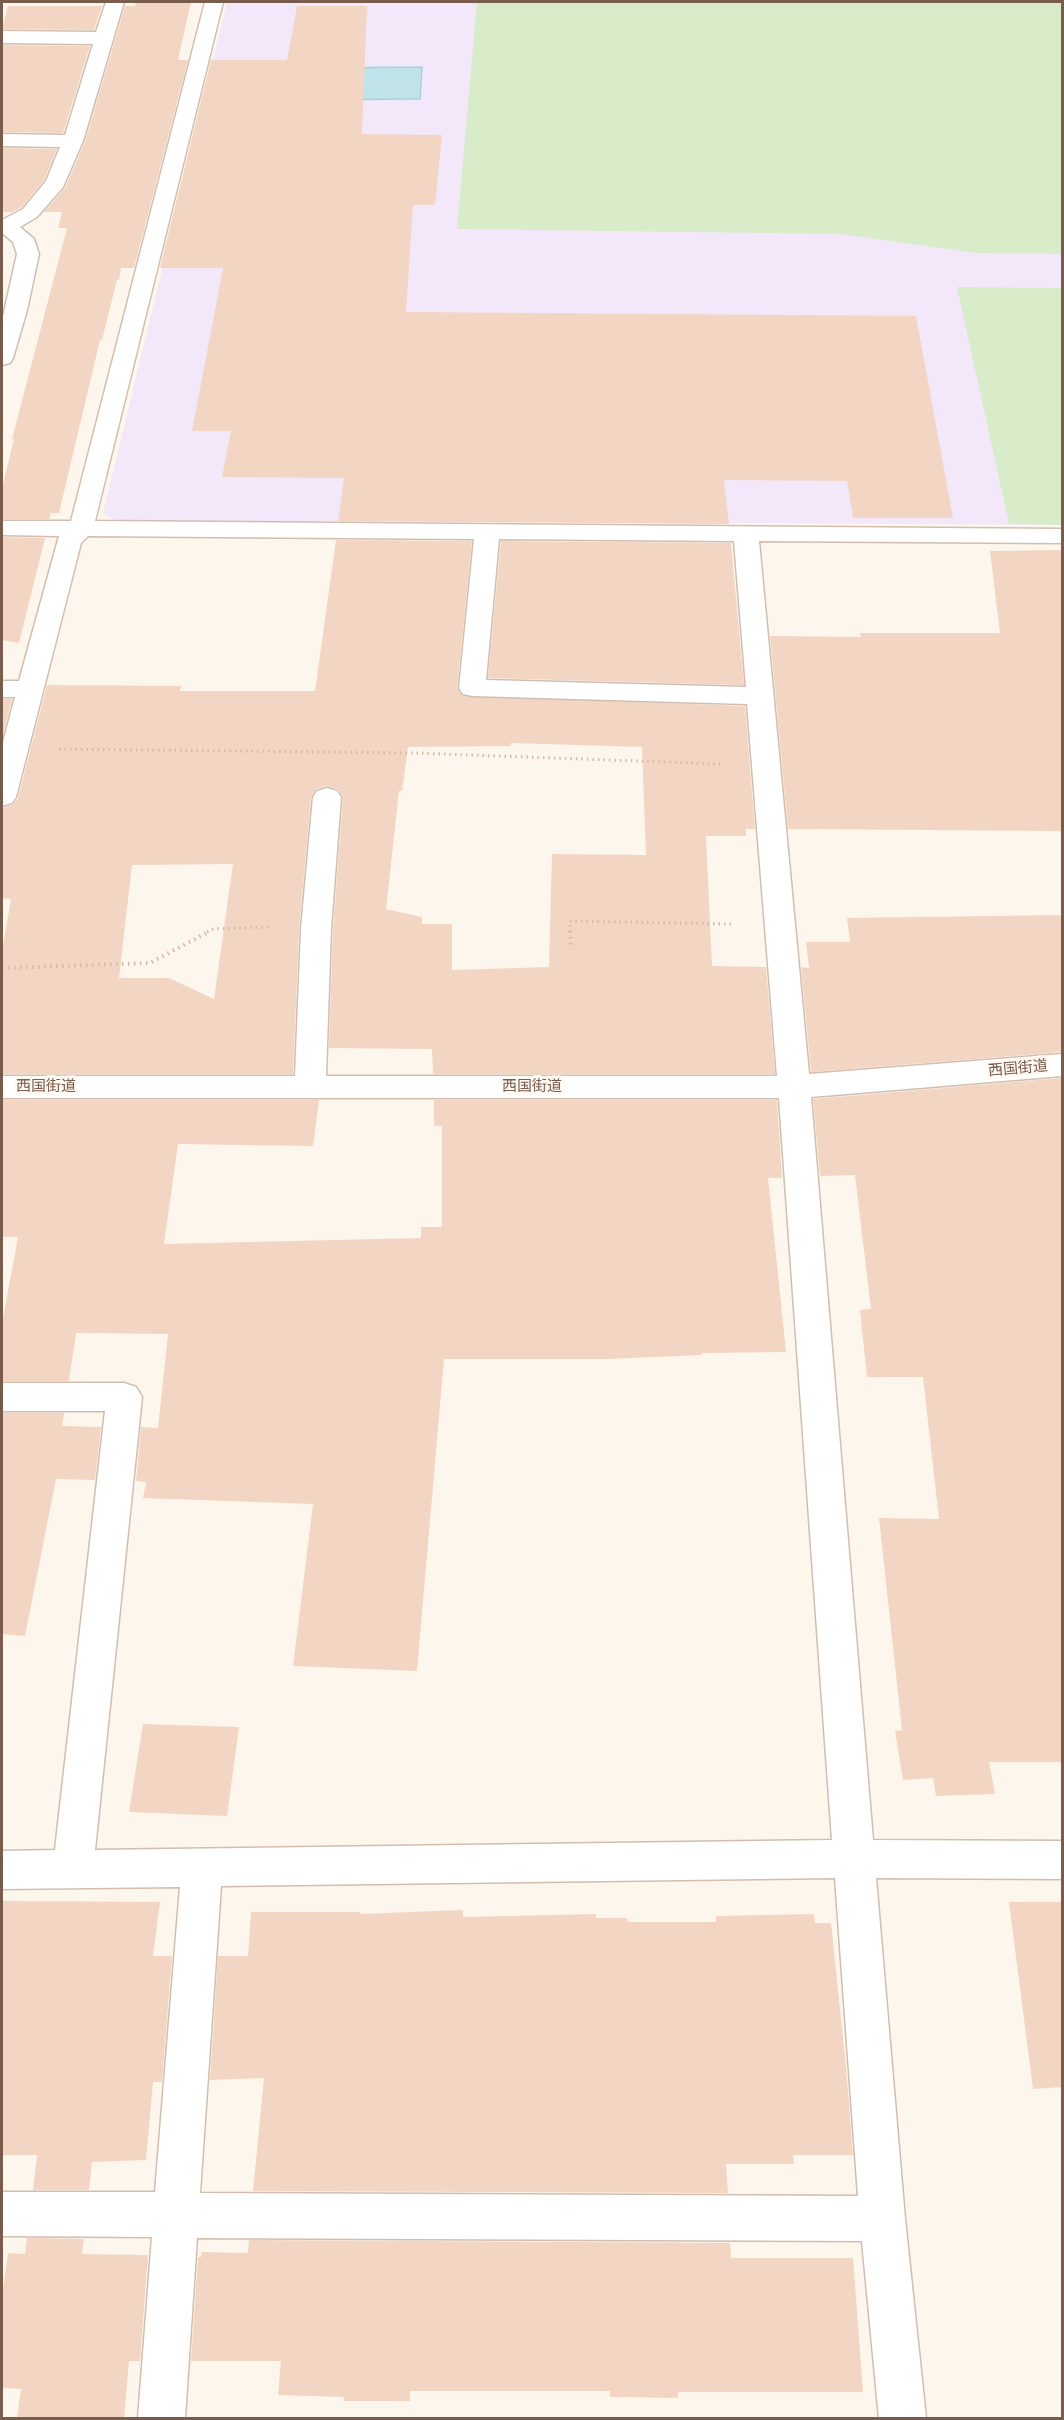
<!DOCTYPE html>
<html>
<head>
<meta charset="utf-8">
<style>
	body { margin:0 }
	#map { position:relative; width:1064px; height:2420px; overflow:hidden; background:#fdf6ec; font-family:"DM Sans",sans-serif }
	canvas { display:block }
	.frame { position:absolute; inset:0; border:3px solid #7a5c4d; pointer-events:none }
</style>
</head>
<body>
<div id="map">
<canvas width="1064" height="2420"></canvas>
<div class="frame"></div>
</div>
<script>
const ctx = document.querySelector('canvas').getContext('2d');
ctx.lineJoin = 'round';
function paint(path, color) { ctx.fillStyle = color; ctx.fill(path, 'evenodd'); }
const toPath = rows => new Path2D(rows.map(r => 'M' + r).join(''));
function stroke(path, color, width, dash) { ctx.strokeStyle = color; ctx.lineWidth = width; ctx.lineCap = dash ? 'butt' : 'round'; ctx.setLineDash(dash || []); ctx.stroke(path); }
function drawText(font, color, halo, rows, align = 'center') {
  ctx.font = font + ' "DM Sans","Noto Sans JP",sans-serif'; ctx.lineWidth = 6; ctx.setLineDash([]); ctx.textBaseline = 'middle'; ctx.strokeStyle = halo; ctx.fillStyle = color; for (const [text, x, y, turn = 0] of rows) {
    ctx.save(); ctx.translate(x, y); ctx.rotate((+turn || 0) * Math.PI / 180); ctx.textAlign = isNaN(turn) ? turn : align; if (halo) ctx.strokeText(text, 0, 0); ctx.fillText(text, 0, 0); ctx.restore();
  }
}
paint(toPath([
	[227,2,1062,2,1062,525,449,521,117,522,103,513]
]), '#f3e8fa');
paint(toPath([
	[477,2,1062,2,1062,254,976,253,841,234,457,229],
	[957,287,1062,288,1062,525,1009,524]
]), '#d8ecc9');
const water = toPath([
	[422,67,420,99,296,100,301,68,422,67]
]);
paint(water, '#bfe3e8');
stroke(water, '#a5d3da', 1.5);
paint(toPath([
	[136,2,191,2,178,60,188,60,134,268,121,268,119,280,117,280,102,340,100,340,59,513,51,513,49,519,2,519,2,488,14,439,12,439,67,228,58,228,62,212,44,212,65,188,85,142,125,6,135,6],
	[8,6,102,6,94,30,2,29],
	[297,6,367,6,362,134,442,135,435,205,413,205,406,312,916,316,953,518,853,518,847,481,724,480,729,524,338,521,344,478,222,477,231,431,192,431,223,268,160,268,211,60,287,60],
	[2,45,90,46,63,133,2,132],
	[2,148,57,149,44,180,22,207,12,212,2,212],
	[2,537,45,538,19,643,2,640],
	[336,540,472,541,457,688,463,696,745,706,755,829,746,829,746,836,706,836,712,966,766,967,775,1074,433,1074,432,1049,329,1048,333,929,343,797,338,789,326,786,316,789,311,797,299,929,293,1074,2,1074,2,951,11,899,2,898,2,808,13,805,18,798,47,685,181,686,180,691,315,691],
	[511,743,642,747,646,855,552,854,549,967,452,970,452,924,422,924,422,917,386,909,399,791,402,791,408,747,511,746],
	[233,864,214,999,169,978,119,978,132,865],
	[501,541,731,543,744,685,488,678],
	[1062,550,1062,831,788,829,770,636,861,637,860,633,1000,633,990,551],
	[2,699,12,699,2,739],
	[1062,915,1062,1052,811,1072,801,967,809,968,806,942,850,942,847,918],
	[1062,1078,1062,1762,989,1762,995,1794,936,1796,933,1778,903,1780,895,1731,902,1730,879,1518,939,1519,923,1377,867,1377,860,1310,871,1309,855,1175,820,1176,813,1099],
	[2,1100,319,1100,313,1146,178,1144,164,1244,421,1238,421,1227,442,1227,442,1126,434,1126,434,1100,777,1100,782,1178,768,1178,786,1352,702,1353,702,1355,607,1359,444,1359,417,1671,293,1666,313,1504,143,1498,146,1482,136,1481,141,1427,158,1428,168,1334,76,1333,69,1381,2,1381,2,1324,18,1237,2,1237],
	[2,1413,64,1413,62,1426,101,1427,95,1480,56,1479,25,1636,2,1634],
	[143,1724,239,1727,227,1816,129,1812],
	[2,1901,160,1902,153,1956,172,1956,162,2082,153,2082,146,2160,92,2162,89,2190,33,2190,37,2155,2,2155],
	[1009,1902,1062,1902,1062,2087,1033,2089],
	[463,1910,463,1917,596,1914,596,1918,627,1918,628,1922,716,1922,716,1916,814,1914,815,1923,831,1923,846,2067,853,2155,793,2155,794,2164,726,2164,728,2193,253,2191,264,2078,210,2080,218,1956,248,1956,251,1912,360,1912,360,1914],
	[27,2238,84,2239,82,2254,148,2255,140,2361,129,2361,124,2418,17,2418,21,2389,2,2388,2,2295,8,2253,25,2254],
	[249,2240,730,2243,731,2258,853,2258,863,2392,678,2392,678,2398,610,2397,610,2391,410,2391,410,2401,344,2401,344,2397,278,2395,281,2361,191,2361,198,2257,201,2257,202,2252,248,2253]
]), '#f3d5c3');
const street = toPath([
	[106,2,124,2,83,141,63,187,37,217,20,227,34,239,39,254,27,310,13,358,10,363,2,365,2,321,17,254,13,242,2,233,2,220,23,209,46,181,60,147,2,146,2,134,65,135,93,44,2,43,2,31,96,32,106,2],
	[205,2,223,2,95,521,1062,529,1062,543,759,541,809,1074,1062,1054,1062,1076,811,1097,873,1840,1062,1841,1062,1879,876,1878,905,2219,926,2418,879,2418,862,2241,197,2238,185,2418,138,2418,152,2237,2,2236,2,2192,155,2192,180,1887,2,1889,2,1851,55,1850,105,1411,2,1411,2,1383,124,1383,136,1387,142,1397,95,1850,832,1840,779,1098,2,1098,2,1076,295,1076,301,929,313,797,317,791,327,788,337,791,341,797,331,929,326,1076,777,1076,747,704,472,696,463,694,459,688,474,539,88,536,81,543,16,797,12,803,2,806,2,746,15,697,2,697,2,681,19,681,59,536,2,535,2,521,71,521,205,2],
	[499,539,734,541,746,687,486,680,499,539],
	[835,1878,858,2196,200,2193,221,1886,835,1878]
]);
stroke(street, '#d1beb0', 3);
stroke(toPath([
	[59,749,415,753,720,764],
	[207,932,213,929,269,927],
	[570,932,570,921,734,924]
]), '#d9b8a5', 3, [1.5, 4]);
stroke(toPath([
	[570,931,571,949],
	[2,968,150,963,210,931]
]), '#d9b8a5', 4, [1.5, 4.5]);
paint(street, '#fff');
drawText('15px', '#7a5c4d', '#fffaf3', [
	["西国街道",1018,1069,-5],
	["西国街道",46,1087],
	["西国街道",532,1087]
]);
</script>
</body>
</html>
